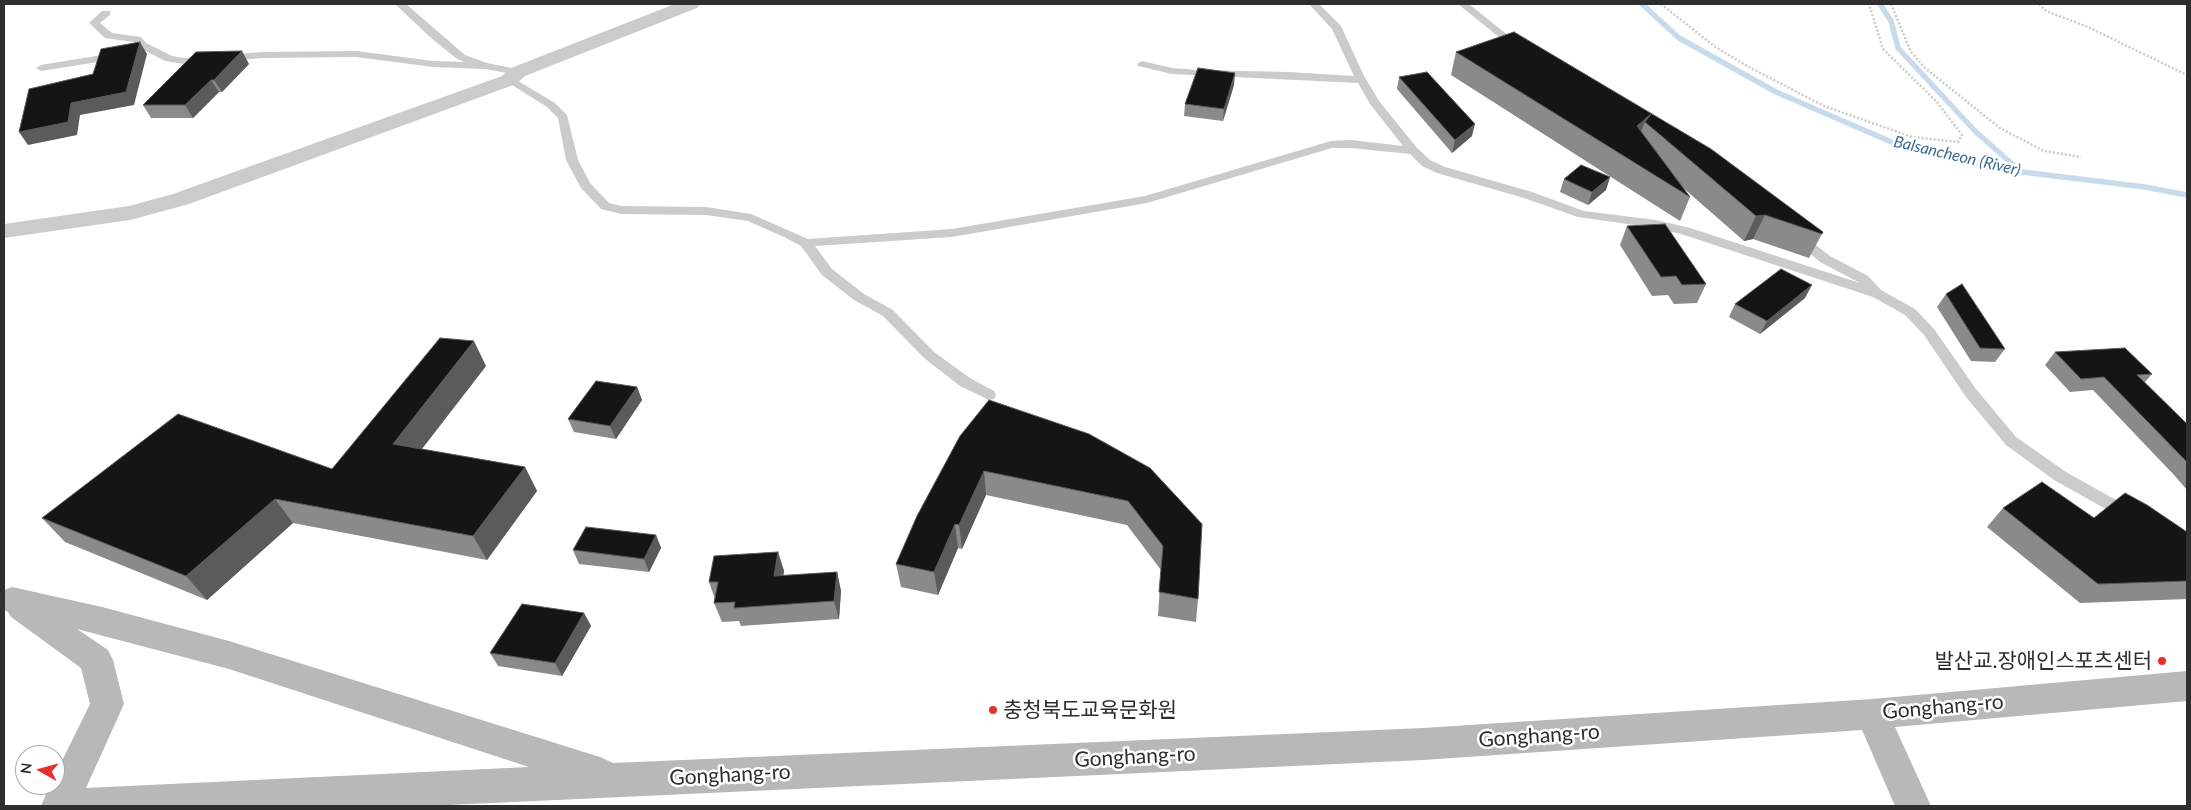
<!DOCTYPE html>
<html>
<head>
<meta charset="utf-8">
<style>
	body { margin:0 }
	#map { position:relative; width:2191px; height:810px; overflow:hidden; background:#fff; font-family:Lato,sans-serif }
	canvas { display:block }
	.frame { position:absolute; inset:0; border:5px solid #2e2e2e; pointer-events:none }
	.north { position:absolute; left:15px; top:745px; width:50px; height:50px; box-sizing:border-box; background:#fff; border:1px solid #ababab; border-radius:50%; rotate:277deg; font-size:14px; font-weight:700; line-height:20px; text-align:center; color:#2e2e2e }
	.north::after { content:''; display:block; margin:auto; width:18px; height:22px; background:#e7302e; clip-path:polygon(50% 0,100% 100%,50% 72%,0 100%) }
</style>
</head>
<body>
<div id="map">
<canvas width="2191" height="810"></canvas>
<div class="frame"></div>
<div class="north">N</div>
</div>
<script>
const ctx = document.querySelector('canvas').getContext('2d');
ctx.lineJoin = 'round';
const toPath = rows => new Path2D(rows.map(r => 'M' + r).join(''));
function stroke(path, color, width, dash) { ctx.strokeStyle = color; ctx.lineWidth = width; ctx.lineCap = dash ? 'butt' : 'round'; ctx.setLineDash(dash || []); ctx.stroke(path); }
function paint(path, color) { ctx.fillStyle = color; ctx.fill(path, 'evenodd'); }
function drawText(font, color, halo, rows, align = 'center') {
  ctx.font = font + ' Lato,"Noto Sans KR",sans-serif'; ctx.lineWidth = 5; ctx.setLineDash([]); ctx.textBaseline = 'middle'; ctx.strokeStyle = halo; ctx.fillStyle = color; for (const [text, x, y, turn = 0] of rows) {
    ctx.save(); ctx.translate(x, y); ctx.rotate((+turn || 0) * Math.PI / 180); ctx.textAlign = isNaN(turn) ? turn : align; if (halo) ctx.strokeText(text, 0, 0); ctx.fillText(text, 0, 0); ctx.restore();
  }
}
stroke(toPath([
	[1642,4,1679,38,1776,92,1903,147,2014,171,2145,187,2187,195],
	[1880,4,1891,21,1898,48,1976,132,2020,171]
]), '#c8dbec', 5.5);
stroke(toPath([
	[1661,4,1714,46,1747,66,1824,106,1912,137,1958,142,1962,135,1937,102,1883,49,1869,4],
	[1891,4,1911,52,1925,68,2000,128,2044,151,2081,157],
	[2039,4,2046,11,2088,27,2187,75]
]), '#cbcbcb', 2.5, [2, 2]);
paint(toPath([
	[395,4,406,4,465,55,487,63,522,70,523,72,518,75,485,69,433,67,356,57,263,58,184,64,165,61,138,47,134,42,105,38,89,23,102,11,110,11,110,15,100,23,112,33,141,37,146,43,172,56,184,58,263,52,356,51,433,61,465,62,457,59,430,37,395,4],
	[1309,4,1319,4,1341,26,1364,76,1379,101,1417,148,1430,160,1445,167,1532,192,1584,211,1656,220,1690,228,1860,283,1820,262,1792,238,1793,235,1803,235,1830,256,1868,276,1881,290,1915,309,1934,329,1976,389,2016,437,2066,472,2134,510,2136,514,2134,518,2128,520,2122,518,2054,480,2006,445,1966,397,1924,335,1905,315,1873,297,1681,234,1656,228,1578,217,1524,198,1437,173,1422,166,1410,154,1351,148,1332,148,1147,203,952,237,815,246,832,269,864,294,893,310,934,352,970,378,994,391,996,395,994,399,989,400,960,386,924,358,883,316,854,300,822,275,801,246,784,237,748,221,706,215,621,214,601,209,581,188,566,160,558,118,547,107,504,80,505,78,513,78,555,103,567,115,578,160,590,183,609,203,621,206,706,207,751,214,808,239,952,229,1145,196,1331,141,1351,140,1403,146,1370,104,1358,83,1172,74,1138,66,1137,64,1142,61,1172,68,1198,70,1289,72,1354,76,1332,29,1309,4],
	[1458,4,1469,4,1524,48,1523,50,1515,50,1458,4],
	[116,51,120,52,121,54,120,56,104,61,41,71,36,68,41,65,102,55,116,51]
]), '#cbcbcb');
paint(toPath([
	[675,4,700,4,697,8,525,76,516,84,189,204,130,220,4,238,4,224,129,206,173,194,502,76,511,68,675,4]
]), '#cbcbcb');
paint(toPath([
	[12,587,102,607,229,641,600,757,613,763,1423,728,1872,699,2187,671,2187,701,1895,727,1931,806,1895,806,1862,730,1423,760,427,806,41,806,50,785,55,785,55,775,90,704,81,668,11,617,8,612,4,610,4,590,12,587],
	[77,629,229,669,529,767,86,788,124,704,113,660,108,650,77,629]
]), '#b8b8b8');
paint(toPath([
	[1514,32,1823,232,1809,258,1753,239,1744,241,1681,186,1690,197,1680,221,1451,75,1456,52],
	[249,64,222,92,219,92,193,118,151,118,143,105],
	[1399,77,1472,136,1452,153,1397,89],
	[1234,85,1223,121,1184,116,1185,104],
	[1610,177,1606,190,1588,205,1560,192,1564,179],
	[1627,226,1706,284,1697,303,1674,304,1668,295,1652,296,1620,245],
	[1946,294,2005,349,1995,362,1971,361,1937,307],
	[1805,298,1760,334,1729,317,1735,304],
	[2055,352,2152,374,2145,382,2187,424,2187,490,2174,475,2093,390,2070,392,2045,365],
	[486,366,422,449,525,467,537,491,487,560,293,523,207,600,65,542,42,518,332,469],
	[637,387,642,400,616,439,574,432,568,419],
	[1089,434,1198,599,1196,622,1158,616,1161,570,1127,525,986,495,962,549,958,548,938,595,901,587,896,564,960,436],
	[2003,508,2094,518,2187,532,2187,599,2080,603,1987,527],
	[656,535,661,548,649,572,579,564,573,550],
	[778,552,784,571,783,576,837,572,841,591,839,619,741,626,739,621,722,622,714,603,715,599,709,582],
	[584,613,591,626,562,676,498,666,490,653]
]), '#8a8a8a');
paint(toPath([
	[140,42,147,54,134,105,80,115,77,135,28,145,19,132,71,103],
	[242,51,249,64,222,92,214,80],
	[1235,73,1234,85,1223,121,1224,109],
	[211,80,219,92,193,118,185,105],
	[1651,114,1645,122,1637,141,1637,126],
	[1475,124,1472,136,1452,153,1455,140],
	[1610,177,1606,190,1588,205,1592,192],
	[1765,215,1753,239,1744,241,1756,216],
	[1812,285,1805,298,1760,334,1767,321],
	[474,341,486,366,407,468,393,444],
	[637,387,642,400,616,439,610,426],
	[525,467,537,491,487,560,473,536],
	[984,471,986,495,962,549,959,525],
	[275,499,293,523,207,600,186,576],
	[955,524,958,548,938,595,934,572],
	[656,535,661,548,649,572,644,559],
	[778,552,784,571,780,595,774,576],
	[837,572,841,591,839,619,834,601],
	[584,613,591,626,562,676,555,663]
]), '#5b5b5b');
const building = toPath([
	[1514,32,1711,149,1823,232,1822,234,1765,215,1756,216,1645,122,1651,114,1637,126,1690,197,1456,52,1514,32],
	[140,42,126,92,71,103,68,122,19,132,29,89,93,74,101,49,140,42],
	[242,51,214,80,211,80,185,105,143,105,196,52,242,51],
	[1198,68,1235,73,1224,109,1185,104,1198,68],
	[1427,72,1475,124,1455,140,1399,77,1427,72],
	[1581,165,1610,177,1592,192,1564,179,1581,165],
	[1665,224,1706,284,1682,285,1676,276,1661,277,1627,226,1665,224],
	[1781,269,1812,285,1767,321,1735,304,1781,269],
	[1962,284,2005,349,1980,348,1946,294,1962,284],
	[440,338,474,341,393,444,525,467,473,536,275,499,186,576,42,518,178,414,332,469,440,338],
	[2125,348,2152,374,2137,375,2187,424,2187,462,2104,377,2081,379,2055,352,2125,348],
	[596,381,637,387,610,426,568,419,596,381],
	[989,400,1089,434,1150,468,1202,524,1198,599,1159,592,1163,546,1128,501,984,471,959,525,955,524,934,572,896,564,917,516,960,436,989,400],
	[2042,482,2094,518,2125,493,2147,505,2187,532,2187,581,2098,584,2003,508,2042,482],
	[586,527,656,535,644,559,573,550,586,527],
	[778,552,774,576,837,572,834,601,734,608,735,602,714,603,718,582,709,582,714,556,778,552],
	[522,604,584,613,555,663,490,653,522,604]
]);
paint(building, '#151515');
stroke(building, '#5b5b5b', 1);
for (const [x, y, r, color] of [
	[2162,661,5,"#e7302e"],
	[993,710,5,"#e7302e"]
]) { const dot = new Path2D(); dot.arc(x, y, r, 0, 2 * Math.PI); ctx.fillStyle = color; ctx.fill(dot); stroke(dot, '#fff', 2); }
drawText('italic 16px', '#3b6992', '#fff', [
	["Balsancheon (River)",1957,156,13]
]);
drawText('21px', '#2e2e2e', '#fff', [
	["발산교.장애인스포츠센터",2152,661],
	["충청북도교육문화원",1003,710,"left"]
], 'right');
drawText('21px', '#2e2e2e', '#fff', [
	["Gonghang-ro",1943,707,-5],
	["Gonghang-ro",1539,736,-4],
	["Gonghang-ro",1135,757,-3],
	["Gonghang-ro",730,775,-3]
]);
</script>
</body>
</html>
